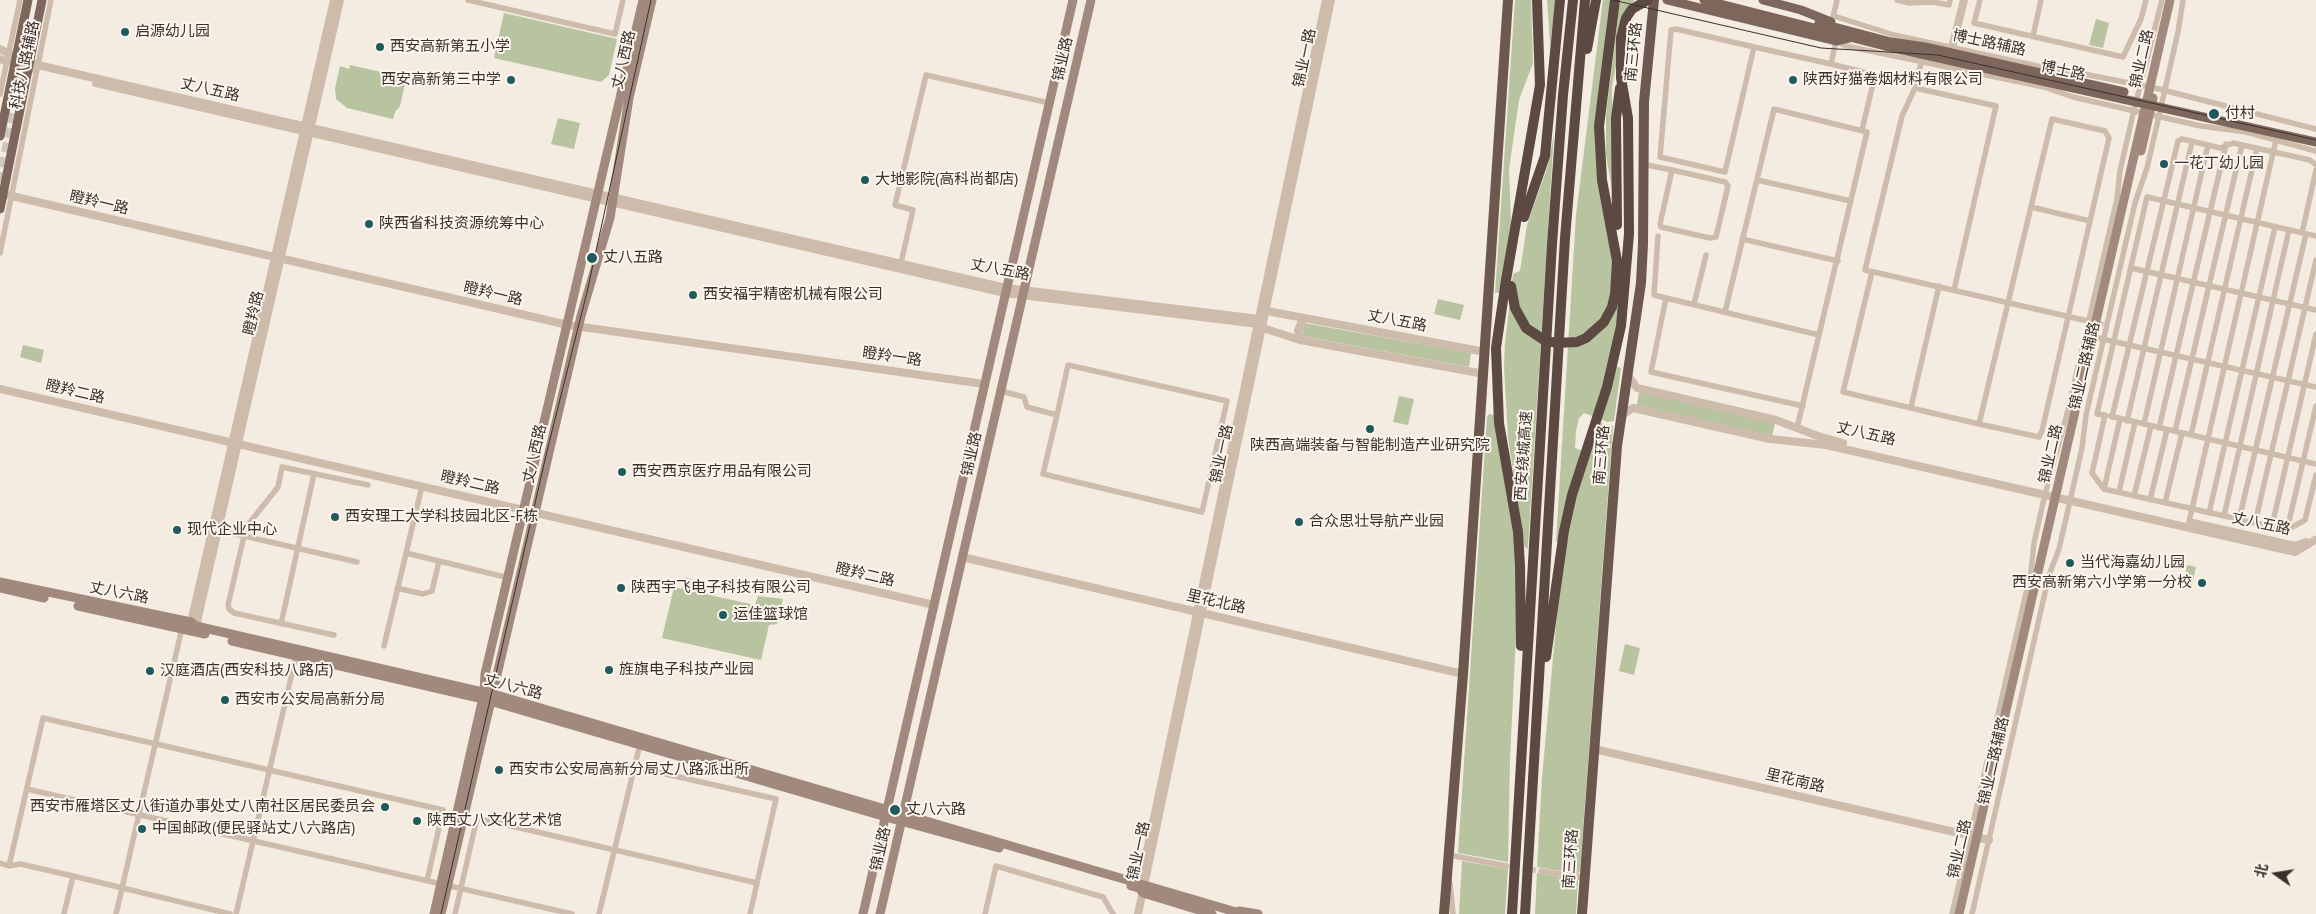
<!DOCTYPE html>
<html>
<head>
<meta charset="utf-8">
<style>
	body { margin:0 }
	#map { position:relative; width:2316px; height:914px; overflow:hidden; background:#f4ebe1; font-family:"PT Sans","Noto Sans SC",sans-serif }
	canvas { display:block }
	.north { position:absolute; left:2251px; top:849px; width:50px; height:50px; -webkit-text-stroke:4px #fbf5ee; paint-order:stroke; rotate:283deg; font-size:14px; font-weight:700; line-height:20px; text-align:center; color:#3b302b }
	.north::after { content:''; display:block; margin:auto; width:18px; height:22px; background:#3b302b; clip-path:polygon(50% 0,100% 100%,50% 72%,0 100%) }
</style>
</head>
<body>
<div id="map">
<canvas width="2316" height="914"></canvas>
<div class="north">北</div>
</div>
<script>
const ctx = document.querySelector('canvas').getContext('2d');
ctx.lineJoin = 'round';
function paint(path, color) { ctx.fillStyle = color; ctx.fill(path, 'evenodd'); }
const toPath = rows => new Path2D(rows.map(r => 'M' + r).join(''));
function stroke(path, color, width, dash) { ctx.strokeStyle = color; ctx.lineWidth = width; ctx.lineCap = dash ? 'butt' : 'round'; ctx.setLineDash(dash || []); ctx.stroke(path); }
function drawText(font, color, halo, rows, align = 'center') {
  ctx.font = font + ' "PT Sans","Noto Sans SC",sans-serif'; ctx.lineWidth = 4; ctx.setLineDash([]); ctx.textBaseline = 'middle'; ctx.strokeStyle = halo; ctx.fillStyle = color; for (const [text, x, y, turn = 0] of rows) {
    ctx.save(); ctx.translate(x, y); ctx.rotate((+turn || 0) * Math.PI / 180); ctx.textAlign = isNaN(turn) ? turn : align; if (halo) ctx.strokeText(text, 0, 0); ctx.fillText(text, 0, 0); ctx.restore();
  }
}
paint(toPath([
	[1515,0,1531,0,1533,63,1519,100,1509,169,1511,221,1501,292,1495,293],
	[1547,0,1556,0,1550,46,1549,29],
	[1603,0,1611,0,1598,159,1625,272,1610,364,1621,368,1614,421,1608,422,1584,413,1579,418,1576,431,1575,448,1583,451,1559,540,1556,542,1576,215],
	[1620,0,1635,0,1627,8,1612,87,1613,195,1606,155,1606,114],
	[504,13,617,39,609,75,601,82,494,58],
	[2096,19,2109,23,2103,48,2089,45],
	[350,65,399,76,405,84,400,106,395,112,393,119,347,108,336,99,335,88,340,66,349,69],
	[558,118,580,123,574,149,551,144],
	[1554,133,1528,546,1527,549,1524,546,1508,437,1504,367,1505,343,1513,274,1520,271,1527,225,1548,165],
	[1438,299,1464,305,1460,320,1434,314],
	[1304,323,1471,353,1469,367,1302,336],
	[23,345,44,350,41,363,20,357],
	[1639,392,1775,423,1772,437,1637,405],
	[1399,396,1414,399,1408,425,1393,422],
	[1489,414,1495,415,1515,537,1517,616,1510,759,1508,862,1458,853,1487,417],
	[1600,423,1613,426,1580,870,1578,874,1537,867,1542,778,1561,571,1577,494],
	[2187,565,2196,567,2191,589,2182,587],
	[685,577,706,585,705,594,755,605,758,596,783,599,777,624,769,625,761,660,662,638,674,587,682,589],
	[1625,644,1640,648,1634,675,1619,671],
	[1462,861,1508,869,1505,914,1459,914],
	[1537,873,1578,880,1576,914,1535,914]
]), '#b8c4a0');
stroke(toPath([
	[1514,867,1541,871]
]), '#cfc6bd', 5.5, [5.5, 3]);
stroke(toPath([
	[0,182,33,22]
]), '#cfc6bd', 10, [10, 5]);
stroke(toPath([
	[468,0,615,34,623,0],
	[1897,0,1909,3,1933,2,1949,5,1950,0],
	[1980,0,1974,23,2123,57,2141,19,2146,0],
	[1834,16,1894,35,2051,69,2084,74,2155,88,2316,129],
	[1833,17,1837,0],
	[2033,36,2041,0],
	[1754,47,1725,172,1660,157,1671,30,1676,29,1754,47,1831,64,1836,41,1846,46,2044,87,2073,97,2201,126,2246,132,2316,151],
	[1922,59,1915,88,1902,116,1865,270,2101,324],
	[1831,64,1875,75,1862,130],
	[1915,88,1996,106,1954,290],
	[0,94,20,0],
	[2208,145,2220,148,2233,143,2310,160,2316,165],
	[1642,164,1672,170,1660,224,1661,227,1710,238,1716,237,1728,186,1725,182,1672,170],
	[1757,180,1851,201],
	[2031,207,2090,221],
	[2302,233,2316,170],
	[1658,236,1654,295,1666,298,1651,372,1803,406],
	[2316,236,2147,197,2097,414,2105,415,2092,473,2104,489,2287,530,2305,520,2316,475],
	[1742,239,1838,261],
	[0,253,51,0],
	[901,263,913,210,895,205,926,75,1049,103],
	[2131,268,2316,310],
	[1872,272,1843,392,1979,424,2052,119,2105,131,2109,138,2042,431,2039,437,1979,424],
	[1666,298,1819,335],
	[1694,304,1706,255],
	[1725,312,1774,109,1867,132,1797,428],
	[2098,338,2316,387],
	[1001,391,1024,397,1027,407,1057,415,1068,365,1227,401,1202,512,1043,474,1057,415],
	[1911,407,1939,286],
	[2110,416,2316,464],
	[2112,417,2178,141,2182,139,2208,145,2144,424],
	[2127,421,2192,142],
	[2159,428,2226,144],
	[2175,431,2242,145],
	[2191,435,2257,148],
	[2104,489,2120,419],
	[2119,492,2135,422],
	[2134,496,2151,426],
	[2150,500,2167,430],
	[2165,503,2182,433],
	[2209,513,2275,227],
	[2224,516,2289,230],
	[2239,520,2306,234],
	[2189,522,2276,140],
	[2255,523,2316,260],
	[2272,526,2316,334],
	[218,530,357,562],
	[2287,530,2316,406],
	[406,553,505,577],
	[397,588,423,594,432,591,439,561],
	[281,624,314,474],
	[334,635,234,613,229,609,228,605,244,536,247,526,278,487,282,467,368,485],
	[384,646,422,486],
	[635,767,776,799,750,914],
	[27,789,572,914],
	[1449,855,1507,866],
	[0,863,9,866,20,864,73,876,230,914],
	[9,866,43,718,443,810,427,881],
	[1541,871,1585,878],
	[1450,883,1453,914],
	[64,914,73,876],
	[116,914,182,628],
	[236,914,296,656],
	[455,914,477,818,757,883],
	[599,914,640,744],
	[985,914,996,866,1103,897,1113,914],
	[1952,914,2031,571,2034,543,2046,490,2067,414,2117,199,2120,171,2134,110,2162,0],
	[1972,914,2049,575,2059,549,2082,448,2086,415,2135,203,2147,168,2159,116,2178,32,2183,0]
]), '#cdbbac', 5.5);
stroke(toPath([
	[1952,48,1964,0],
	[0,49,29,63,1006,288,1259,319,1267,311,1485,352],
	[0,59,33,69],
	[96,83,1005,293,1258,324,1263,328,1300,340,1484,374],
	[3,194,568,325,984,384],
	[1300,340,1298,331,1303,318],
	[1627,374,1637,388,1776,420,1818,436,1843,443],
	[0,389,934,605],
	[1621,416,1633,408,1770,439,1826,445,2295,552,2315,540],
	[2193,523,2295,546,2306,542],
	[962,557,1463,674],
	[190,627,334,0],
	[195,630,340,0],
	[1594,749,1989,840],
	[1139,889,1326,0],
	[1138,914,1331,0]
]), '#cdbbac', 8);
stroke(toPath([
	[2141,151,2153,98],
	[0,582,191,622,196,626,500,696,1243,914],
	[0,588,44,598],
	[78,606,205,634],
	[232,641,483,699,886,817,999,848],
	[1131,886,1139,888,1143,893,1212,914],
	[1239,911,1258,914],
	[434,914,484,693,485,674,643,0],
	[441,914,581,316,610,218,629,98,652,0],
	[863,914,1073,0],
	[880,914,1091,0],
	[1959,914,2170,0]
]), '#a18a7d', 9);
stroke(toPath([
	[1667,0,1836,41,1849,38],
	[1704,0,1885,46,2316,142],
	[1763,0,1801,10,1831,22],
	[1819,23,1891,42,1925,47,2124,92],
	[0,136,28,0],
	[0,209,42,0]
]), '#7d675c', 9);
stroke(toPath([
	[1444,914,1463,674,1508,0],
	[1582,914,1617,446,1641,283,1643,244,1644,102,1654,0]
]), '#6c584f', 10);
stroke(toPath([
	[1615,0,1599,126,1602,180,1617,261],
	[1587,49,1596,0],
	[1524,217,1545,156,1560,0],
	[1617,225,1616,118,1620,88],
	[1521,646,1520,566,1518,532,1499,423,1496,348,1506,280,1540,85,1537,0],
	[1546,657,1564,531,1572,495,1607,387,1621,326,1629,234,1628,118,1621,78,1621,38,1626,18,1632,9,1648,0],
	[1512,914,1552,244,1563,95,1573,0],
	[1525,914,1565,238,1585,0]
]), '#5c4a42', 10);
stroke(toPath([
	[1613,0,1821,48,1938,55,2316,140],
	[441,914,547,451,587,292,651,0]
]), '#3b302b', 1);
stroke(toPath([
	[1511,286,1515,308,1526,328,1544,340,1556,343,1577,342,1586,338,1604,322,1612,307,1615,294,1617,261]
]), '#5c4a42', 10);
for (const [x, y, r, color] of [
	[125,32,5,"#1f5a5e"],
	[380,47,5,"#1f5a5e"],
	[511,80,5,"#1f5a5e"],
	[1793,80,5,"#1f5a5e"],
	[2214,114,6,"#1f5a5e"],
	[2164,164,5,"#1f5a5e"],
	[865,180,5,"#1f5a5e"],
	[369,224,5,"#1f5a5e"],
	[592,258,6,"#1f5a5e"],
	[693,295,5,"#1f5a5e"],
	[1370,429,5,"#1f5a5e"],
	[622,472,5,"#1f5a5e"],
	[335,517,5,"#1f5a5e"],
	[1299,522,5,"#1f5a5e"],
	[177,530,5,"#1f5a5e"],
	[2070,563,5,"#1f5a5e"],
	[2202,583,5,"#1f5a5e"],
	[621,588,5,"#1f5a5e"],
	[723,615,5,"#1f5a5e"],
	[609,670,5,"#1f5a5e"],
	[150,671,5,"#1f5a5e"],
	[225,700,5,"#1f5a5e"],
	[499,770,5,"#1f5a5e"],
	[385,807,5,"#1f5a5e"],
	[895,810,6,"#1f5a5e"],
	[417,821,5,"#1f5a5e"],
	[142,829,5,"#1f5a5e"]
]) { const dot = new Path2D(); dot.arc(x, y, r, 0, 2 * Math.PI); ctx.fillStyle = color; ctx.fill(dot); stroke(dot, '#fbf5ee', 2); }
drawText('15px', '#3b302b', '#fbf5ee', [
	["启源幼儿园",135,32],
	["西安高新第五小学",390,47],
	["西安高新第三中学",501,80,"right"],
	["陕西好猫卷烟材料有限公司",1803,80],
	["付村",2225,114],
	["一花丁幼儿园",2174,164],
	["大地影院(高科尚都店)",875,180],
	["陕西省科技资源统筹中心",379,224],
	["丈八五路",603,258],
	["西安福宇精密机械有限公司",703,295],
	["陕西高端装备与智能制造产业研究院",1370,446,"center"],
	["西安西京医疗用品有限公司",632,472],
	["西安理工大学科技园北区-F栋",345,517],
	["合众思壮导航产业园",1309,522],
	["现代企业中心",187,530],
	["当代海嘉幼儿园",2080,563],
	["西安高新第六小学第一分校",2192,583,"right"],
	["陕西宇飞电子科技有限公司",631,588],
	["运佳篮球馆",733,615],
	["旌旗电子科技产业园",619,670],
	["汉庭酒店(西安科技八路店)",160,671],
	["西安市公安局高新分局",235,700],
	["西安市公安局高新分局丈八路派出所",509,770],
	["西安市雁塔区丈八街道办事处丈八南社区居民委员会",375,807,"right"],
	["丈八六路",906,810],
	["陕西丈八文化艺术馆",427,821],
	["中国邮政(便民驿站丈八六路店)",152,829]
], 'left');
drawText('15px', '#3b302b', '#fbf5ee', [
	["博士路辅路",1989,43,12],
	["南三环路",1634,52,-84],
	["锦业一路",1305,58,-78],
	["锦业路",1063,59,-77],
	["锦业二路",2142,59,-77],
	["丈八西路",624,60,-77],
	["科技八路辅路",25,65,-78],
	["博士路",2063,71,12],
	["丈八五路",210,90,13],
	["瞪羚一路",99,203,13],
	["丈八五路",1000,270,11],
	["瞪羚一路",493,294,13],
	["瞪羚路",254,313,-77],
	["丈八五路",1397,321,11],
	["瞪羚一路",892,357,8],
	["锦业二路辅路",2085,366,-77],
	["瞪羚二路",75,392,13],
	["丈八五路",1866,434,13],
	["丈八西路",535,454,-77],
	["锦业路",972,454,-77],
	["锦业一路",1222,454,-78],
	["锦业二路",2051,454,-77],
	["南三环路",1602,455,-85],
	["西安绕城高速",1524,456,-86],
	["瞪羚二路",470,483,13],
	["丈八五路",2261,524,12],
	["瞪羚二路",865,575,13],
	["丈八六路",119,593,11],
	["里花北路",1216,602,13],
	["丈八六路",513,687,15],
	["锦业二路辅路",1994,761,-77],
	["里花南路",1795,781,13],
	["锦业路",881,849,-77],
	["锦业二路",1960,849,-77],
	["锦业一路",1139,851,-78],
	["南三环路",1571,859,-86]
]);
</script>
</body>
</html>
